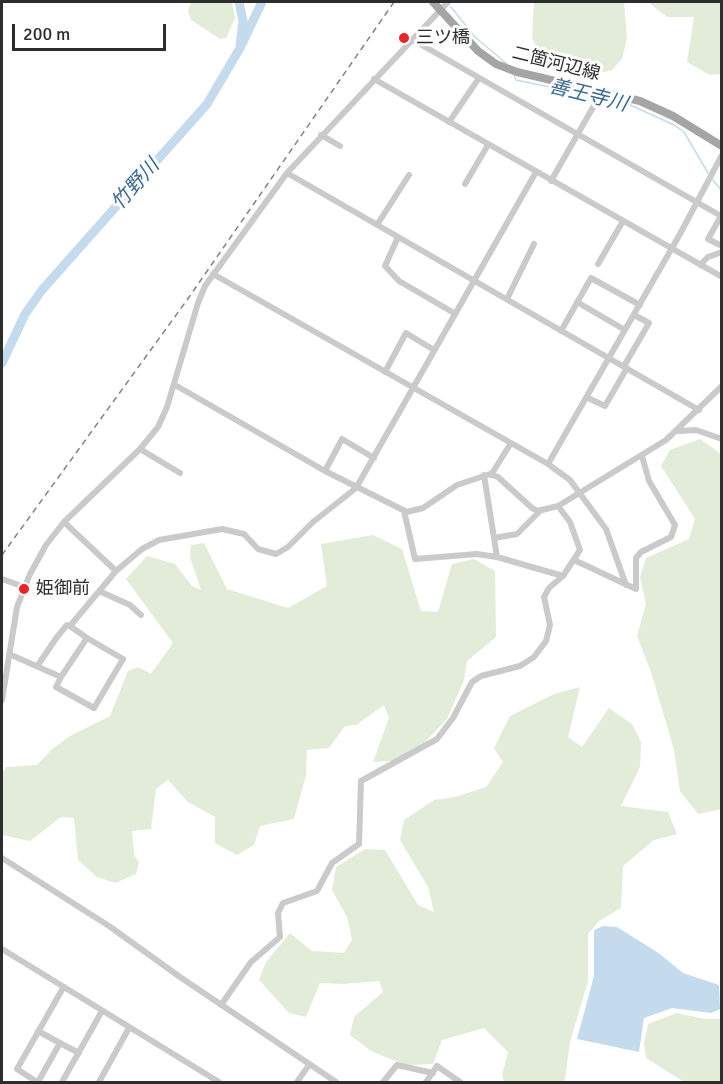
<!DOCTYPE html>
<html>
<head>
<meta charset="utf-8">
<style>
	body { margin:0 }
	#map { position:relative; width:723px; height:1084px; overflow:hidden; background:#fff; font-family:Signika,sans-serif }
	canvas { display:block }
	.frame { position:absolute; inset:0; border:3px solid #2d2d2d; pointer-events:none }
	.scale { position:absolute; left:12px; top:24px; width:154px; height:27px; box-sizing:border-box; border:3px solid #2d2d2d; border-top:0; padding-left:8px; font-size:18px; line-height:21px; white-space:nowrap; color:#2d2d2d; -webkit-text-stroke:4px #fff; paint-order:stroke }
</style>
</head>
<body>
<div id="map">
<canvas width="723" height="1084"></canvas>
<div class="frame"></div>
<div class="scale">200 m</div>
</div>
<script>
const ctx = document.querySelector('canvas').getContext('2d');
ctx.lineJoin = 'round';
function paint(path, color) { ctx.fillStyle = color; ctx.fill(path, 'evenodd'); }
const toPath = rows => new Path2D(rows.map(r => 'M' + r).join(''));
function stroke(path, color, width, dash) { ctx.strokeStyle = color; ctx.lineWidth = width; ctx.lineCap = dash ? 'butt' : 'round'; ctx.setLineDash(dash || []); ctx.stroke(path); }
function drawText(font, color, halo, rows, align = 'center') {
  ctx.font = font + ' Signika,"Noto Sans JP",sans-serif'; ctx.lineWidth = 6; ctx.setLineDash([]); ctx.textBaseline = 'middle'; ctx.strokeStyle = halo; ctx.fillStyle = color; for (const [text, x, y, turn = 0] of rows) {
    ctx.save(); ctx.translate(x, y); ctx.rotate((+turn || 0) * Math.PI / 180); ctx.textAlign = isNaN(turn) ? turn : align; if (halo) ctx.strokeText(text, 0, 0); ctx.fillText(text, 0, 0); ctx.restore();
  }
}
paint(toPath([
	[191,2,232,2,235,18,226,38,220,39,191,20,188,11],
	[534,2,624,2,627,39,622,59,612,70,592,75,545,66,532,38],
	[648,2,721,2,721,74,710,75,687,62,694,17,667,17],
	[700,439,721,454,722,809,698,814,680,791,674,750,651,672,637,636,646,604,640,577,646,558,689,539,695,519,661,466,670,450],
	[373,535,402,549,421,611,438,612,452,564,474,559,495,571,496,637,467,661,464,680,447,719,425,742,393,761,373,762,389,718,384,705,356,725,345,726,329,748,307,750,306,775,294,819,260,826,254,845,237,855,215,843,215,817,188,802,168,780,156,789,151,829,132,831,134,854,139,863,136,874,115,883,97,877,78,860,74,818,61,817,30,841,2,835,2,774,6,767,37,765,51,750,70,736,110,716,128,671,138,667,151,674,173,643,126,579,147,556,175,564,192,586,201,590,190,557,191,545,204,543,227,589,288,608,327,586,321,544],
	[580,687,568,737,582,747,609,708,632,724,641,742,640,767,621,806,668,812,677,834,654,840,623,866,621,908,599,921,588,934,588,981,570,1042,565,1080,561,1082,504,1082,502,1075,508,1052,484,1028,442,1040,433,1064,405,1065,371,1051,350,1035,354,1017,383,992,379,981,343,984,320,983,306,1017,289,1013,259,980,266,962,290,933,312,951,344,953,352,940,347,917,332,890,336,867,365,849,385,850,418,905,434,912,428,887,400,840,404,820,434,800,455,797,486,787,503,762,494,748,510,716,554,694],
	[677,1013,705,1019,721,1019,721,1082,684,1082,646,1058,644,1043,648,1024]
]), '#e2ecd9');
paint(toPath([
	[603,926,617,927,660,954,683,973,719,985,720,1009,711,1013,672,1008,644,1018,639,1052,577,1039,594,976,594,930]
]), '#c3dbed');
stroke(toPath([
	[451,7,475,37,507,64],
	[513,73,516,80,626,103,674,125,684,132,708,173],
	[713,180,722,191]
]), '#c3dbed', 1.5);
stroke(toPath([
	[239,2,243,21,240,46],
	[2,363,25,314,42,290,207,104,240,48,262,2]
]), '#c3dbed', 9);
stroke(toPath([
	[413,40,721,216,708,239,722,246],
	[374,79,722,277],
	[449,122,479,78],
	[321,135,340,146],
	[287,173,699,410],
	[551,181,596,102],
	[465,184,488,145],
	[377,225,409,175],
	[398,237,385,266,399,281,454,313],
	[598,264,623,221],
	[700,265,708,257,722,252],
	[213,274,548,464,570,480,606,529,626,585],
	[507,299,534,244],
	[577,302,625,330],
	[561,331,591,278,640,305],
	[624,366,649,323,634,315],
	[385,372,406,333,434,350],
	[175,385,325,471,407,512,423,508,457,485,490,474,498,477,532,508,538,511,558,506,666,440,722,386],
	[588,398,605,406,627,368],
	[679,431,696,430,722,439],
	[140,449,180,473],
	[548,464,680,234,722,155],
	[325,471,342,439,374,458],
	[484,475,497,557],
	[491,475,511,443],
	[404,511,415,559,477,554,497,557,563,576],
	[64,522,116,571],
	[494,538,517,534,541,510],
	[574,560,636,589,636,558,641,552,671,537,675,525,649,481,642,456],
	[2,579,24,587],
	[99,591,130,605,141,615],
	[9,654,61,677,87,638,70,626,116,571,142,549,159,540,222,529,244,534,258,549,276,554,288,547,313,522,356,488,536,172],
	[38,665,57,637,67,625,70,626],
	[61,677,56,687,94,708,123,659,87,638],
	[2,700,17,607,30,574,46,545,64,522,140,449,158,427,167,407,198,303,205,286,287,173,448,2],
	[2,858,109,926,180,977,336,1082],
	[2,949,219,1082],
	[221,1005,251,962,280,937,278,913,283,903,317,891,332,863,359,844,361,781,437,739,453,718,472,682,481,676,520,666,534,657,546,641,550,625,544,597,549,588,563,576,580,550,570,522,558,506],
	[38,1031,60,1043],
	[37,1082,17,1069,63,988],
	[38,1082,60,1043,79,1053],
	[62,1082,102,1011],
	[99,1082,129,1028],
	[297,1082,309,1065],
	[383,1082,397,1065,433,1073],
	[426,1082,437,1066,460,1082]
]), '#cacaca', 6);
stroke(toPath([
	[433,2,478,51,496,64,517,72,640,101,673,116,722,146]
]), '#a5a5a5', 8);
stroke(toPath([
	[2,555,187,300,394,2]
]), '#828282', 1.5, [6, 4.5]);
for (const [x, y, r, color] of [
	[404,38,6,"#f02226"],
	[24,589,6,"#f02226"]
]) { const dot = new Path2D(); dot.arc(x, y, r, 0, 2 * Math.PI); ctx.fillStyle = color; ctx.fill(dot); stroke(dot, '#fff', 2); }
drawText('18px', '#2d2d2d', '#fff', [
	["三ツ橋",416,38],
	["姫御前",36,589]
], 'left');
drawText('18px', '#2d2d2d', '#fff', [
	["二箇河辺線",556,64,14]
]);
drawText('italic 20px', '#366a93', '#fff', [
	["善王寺川",588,96,14],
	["竹野川",136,185,-48]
]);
</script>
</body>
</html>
